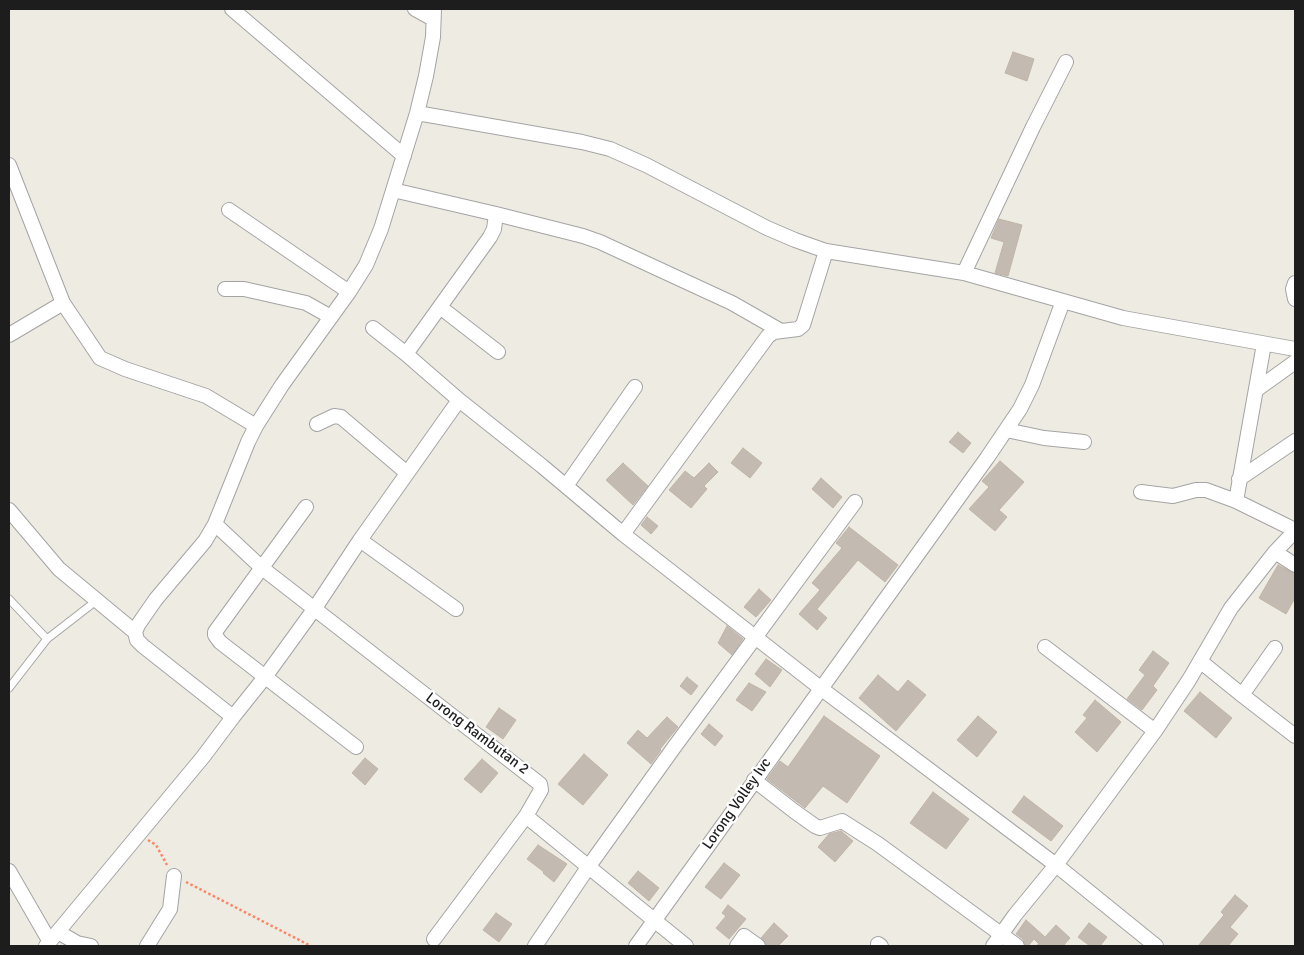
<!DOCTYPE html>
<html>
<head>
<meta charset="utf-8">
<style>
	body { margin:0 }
	#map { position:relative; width:1304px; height:955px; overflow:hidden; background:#eeece2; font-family:Signika,sans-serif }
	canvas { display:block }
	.frame { position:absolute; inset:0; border:10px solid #1d1d1d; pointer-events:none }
</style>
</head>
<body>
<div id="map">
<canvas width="1304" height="955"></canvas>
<div class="frame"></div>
</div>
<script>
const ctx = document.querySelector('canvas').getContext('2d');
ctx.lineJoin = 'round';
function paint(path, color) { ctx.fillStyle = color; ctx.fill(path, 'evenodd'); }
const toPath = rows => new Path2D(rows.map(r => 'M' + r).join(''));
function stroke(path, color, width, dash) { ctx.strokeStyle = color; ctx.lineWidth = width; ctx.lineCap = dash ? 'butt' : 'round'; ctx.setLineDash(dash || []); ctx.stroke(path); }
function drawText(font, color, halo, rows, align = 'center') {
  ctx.font = font + ' Signika,sans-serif'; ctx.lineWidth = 4.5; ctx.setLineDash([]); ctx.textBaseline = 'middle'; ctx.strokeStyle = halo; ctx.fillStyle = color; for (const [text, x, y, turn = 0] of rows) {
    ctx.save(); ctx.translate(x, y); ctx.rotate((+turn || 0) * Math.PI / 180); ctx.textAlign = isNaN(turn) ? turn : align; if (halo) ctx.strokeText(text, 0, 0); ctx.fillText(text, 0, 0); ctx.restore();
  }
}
const building = toPath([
	[1013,52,1034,59,1027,81,1005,73,1013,52],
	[999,219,1022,225,1008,276,995,273,1004,242,991,238,999,219],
	[958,432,971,443,963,453,949,442,958,432],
	[743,448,762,463,750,478,731,463,743,448],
	[1000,461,1024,482,999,510,1007,517,995,531,969,509,989,487,982,481,1000,461],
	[623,463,648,486,633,505,606,480,623,463],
	[709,463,718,472,704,486,707,489,691,508,669,490,685,471,694,478,709,463],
	[821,478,842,497,833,508,812,489,821,478],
	[647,517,658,526,651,534,641,525,647,517],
	[849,527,898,565,885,582,858,560,817,609,827,618,817,630,799,614,820,590,812,583,842,548,836,543,849,527],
	[1278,565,1295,574,1295,598,1286,614,1259,598,1278,565],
	[759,589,771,600,756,617,744,607,759,589],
	[727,626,743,639,732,655,718,643,727,626],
	[1153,651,1169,663,1153,686,1157,690,1142,710,1127,699,1145,675,1139,670,1153,651],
	[766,659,782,670,770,687,755,674,766,659],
	[878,675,898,692,908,680,926,695,896,731,859,698,878,675],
	[687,677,698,686,691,695,680,686,687,677],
	[749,683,766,692,752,711,736,700,749,683],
	[1200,692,1232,718,1216,738,1184,711,1200,692],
	[1095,700,1121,722,1097,752,1075,732,1087,718,1083,715,1095,700],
	[499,708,516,720,503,739,486,727,499,708],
	[824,716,880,756,847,803,823,786,805,808,767,779,780,761,788,767,824,716],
	[978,716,997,732,977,757,957,740,978,716],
	[667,717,678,727,660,749,661,750,651,764,627,743,638,730,647,738,667,717],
	[709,724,723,736,715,746,701,734,709,724],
	[584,754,608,775,583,805,558,784,584,754],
	[365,758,378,769,365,785,352,773,365,758],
	[482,759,498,773,481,793,464,779,482,759],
	[933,792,969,819,946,849,910,823,933,792],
	[1024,796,1063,826,1051,841,1012,812,1024,796],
	[841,831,853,841,835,862,818,847,829,834,841,831],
	[538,845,567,864,554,882,543,873,544,872,527,859,538,845],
	[724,863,740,875,721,899,705,887,724,863],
	[638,871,659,888,649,901,628,883,638,871],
	[1235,895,1248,906,1230,927,1238,934,1228,946,1198,946,1224,915,1221,912,1235,895],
	[728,905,746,919,729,939,716,928,726,916,722,913,728,905],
	[496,913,512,924,499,942,483,930,496,913],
	[1026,920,1045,937,1056,925,1070,938,1063,946,1036,946,1039,944,1034,939,1028,946,1026,946,1023,939,1016,934,1026,920],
	[774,923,788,936,778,946,767,946,761,938,774,923],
	[1089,923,1107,937,1100,946,1090,946,1078,937,1089,923]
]);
paint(building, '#c3bbb2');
stroke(building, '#c0b4a5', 1);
const service = toPath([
	[9,599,47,639],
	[9,688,47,639,96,601]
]);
const minor = toPath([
	[232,9,404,156],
	[415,9,433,19],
	[417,113,582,142,610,149,646,165,767,228,795,240,826,251,964,273,1123,318,1295,349],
	[9,165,63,303,100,358,125,369,206,396,256,426],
	[393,190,496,214,494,229,490,237,406,354,459,400],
	[229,210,349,292],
	[496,214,583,236,600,242,732,303,781,331],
	[964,273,1033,127,1066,62],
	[1295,283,1293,289,1295,299],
	[225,289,244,289,306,303,331,317],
	[440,307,498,352],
	[373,328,406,354],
	[9,335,63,303],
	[1256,390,1295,362],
	[317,424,334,416,341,417,407,473],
	[1006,430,1044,438,1084,442],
	[1239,479,1295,441],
	[566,486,635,387],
	[1141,492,1173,496,1196,490,1206,490,1236,501,1295,530],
	[1236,501,1264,344],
	[306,507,215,632,215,635,220,642,356,747],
	[9,510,59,569,135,632],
	[215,524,262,568,540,784,541,790,526,816,434,939],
	[623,534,768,336,774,332,798,329,803,325,826,251],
	[360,540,456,609],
	[1275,552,1295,565],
	[1045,647,1155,731],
	[1200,661,1242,695,1295,736],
	[1242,695,1275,648],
	[233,717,265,677,315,608,360,540,459,400,542,466,623,534,823,690,1056,865,1156,946],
	[754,780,794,811,815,826,820,828,842,821,878,844,1017,946],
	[526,816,686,946],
	[9,871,50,942],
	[58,932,77,943,91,946],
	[878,944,881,946],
	[46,946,203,757,233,717,143,646,137,640,135,632,138,625,156,599,205,541,215,524,248,442,256,426,282,385,349,292,366,265,381,229,417,113,426,76,433,37,434,9],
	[147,946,170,909,174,876],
	[535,946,589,866,675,746,855,502],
	[636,946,987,458,1020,409,1032,385,1063,301],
	[737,946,744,936,758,946],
	[993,946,1015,915,1056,865,1155,731,1189,680,1231,608,1275,552,1295,531]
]);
stroke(service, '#a4a4a4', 9);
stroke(minor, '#a4a4a4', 16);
stroke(toPath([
	[148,840,156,845,167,865],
	[186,882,311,946]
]), '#fc8566', 2.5, [2.5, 2.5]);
stroke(service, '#fff', 7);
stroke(minor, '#fff', 14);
drawText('15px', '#1d1d1d', '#fff', [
	["Lorong Rambutan 2",477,734,37],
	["Lorong Volley Ivc",737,804,-55]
]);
</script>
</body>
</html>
